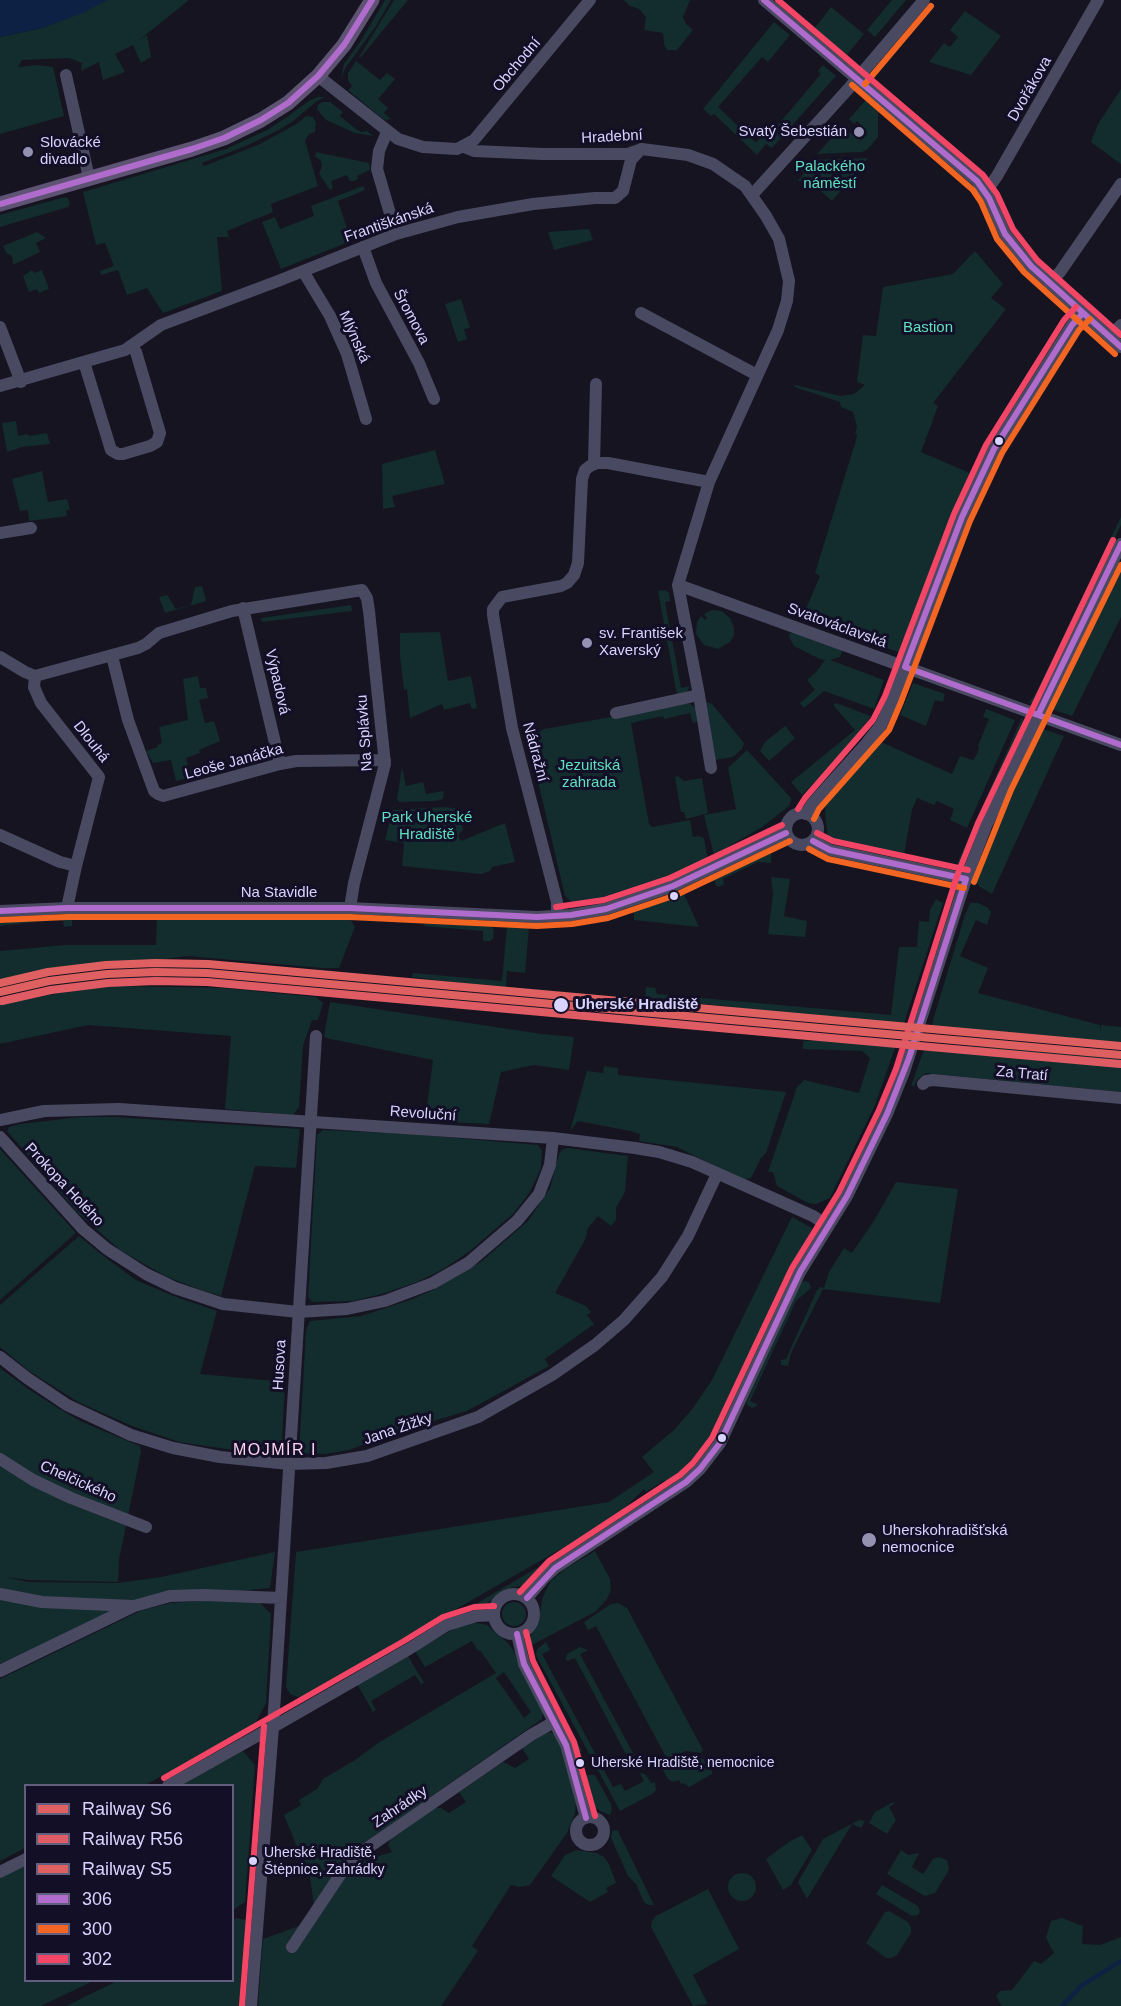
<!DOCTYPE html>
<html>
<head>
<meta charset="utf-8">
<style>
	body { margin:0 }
	#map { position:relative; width:1121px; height:2006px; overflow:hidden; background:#161421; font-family:Helvetica,sans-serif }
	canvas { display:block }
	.legend { position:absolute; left:24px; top:1784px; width:210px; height:198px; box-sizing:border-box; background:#130f26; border:2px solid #625e7d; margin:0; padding:8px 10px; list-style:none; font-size:18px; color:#d9d4ff }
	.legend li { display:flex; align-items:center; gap:12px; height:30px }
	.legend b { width:30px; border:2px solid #625e7d }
</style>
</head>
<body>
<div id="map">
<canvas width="1121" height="2006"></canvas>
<ul class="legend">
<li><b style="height:8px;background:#df6060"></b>Railway S6</li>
<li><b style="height:8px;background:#e05c64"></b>Railway R56</li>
<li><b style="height:8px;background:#df6060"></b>Railway S5</li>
<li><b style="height:8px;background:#b06ccc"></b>306</li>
<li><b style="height:8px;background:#f26522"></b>300</li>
<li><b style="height:8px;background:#f34667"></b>302</li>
</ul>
</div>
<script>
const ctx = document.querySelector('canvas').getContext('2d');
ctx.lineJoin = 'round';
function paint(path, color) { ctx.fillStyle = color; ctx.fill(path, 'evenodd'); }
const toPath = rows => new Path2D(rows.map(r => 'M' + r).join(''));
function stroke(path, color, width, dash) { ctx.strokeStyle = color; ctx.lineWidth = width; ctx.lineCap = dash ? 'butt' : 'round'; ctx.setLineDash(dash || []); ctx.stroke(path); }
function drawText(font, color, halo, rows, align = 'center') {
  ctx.font = font + ' Helvetica,sans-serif'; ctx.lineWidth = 6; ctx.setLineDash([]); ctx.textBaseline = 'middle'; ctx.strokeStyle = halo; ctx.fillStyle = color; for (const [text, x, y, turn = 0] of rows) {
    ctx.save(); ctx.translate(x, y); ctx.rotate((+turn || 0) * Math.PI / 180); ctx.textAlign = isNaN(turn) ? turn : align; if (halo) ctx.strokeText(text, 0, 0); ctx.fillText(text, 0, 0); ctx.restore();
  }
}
paint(toPath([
	[107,0,189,0,138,41,147,35,151,57,141,63,133,45,115,54,125,72,103,80,99,62,81,71,82,63,69,58,22,60,18,67,37,65,53,67,64,116,0,134,0,37,42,28],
	[385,0,391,0,376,26,346,67,341,78,344,64,360,42],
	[394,0,408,0,360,58,359,57],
	[624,0,690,0,683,17,686,24,693,30,677,50,667,50,664,45,663,33,644,30,646,17,639,9,630,6],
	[892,0,906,0,875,37,867,30],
	[831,7,864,34,846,56,814,29],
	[965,11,1001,36,971,75,929,62,944,43,950,47,958,37,950,30],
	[774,22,790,35,768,62,762,57,718,107,756,143,773,123,777,126,821,74,818,71,823,65,836,76,772,148,766,144,757,155,714,114,711,116,703,109],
	[356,61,380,80,387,73,395,79,378,99,388,108,384,113,391,119,386,120,382,118,348,90,352,86,348,80,348,73],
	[1121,89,1121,164,1091,142,1098,124],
	[318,97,325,97,317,101,292,122,277,131,246,146,202,163,204,166,260,144,298,123,306,116,313,117,316,123,315,132,309,134,305,141,318,186,271,204,273,212,227,231,231,243,228,237,217,237,222,291,163,313,147,288,127,295,118,270,101,275,100,271,114,266,105,243,96,245,83,192,226,149,267,130,287,117,310,100],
	[867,99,878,109,878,137,868,149,862,152,817,154,843,125,845,125,849,128,848,131,858,139,862,140,867,134,866,130,857,121,854,124,849,119],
	[322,102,330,102,343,112,340,116,356,129,361,132,367,131,373,136,355,133,326,120,317,109,318,105],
	[316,152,369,163,370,170,357,176,358,179,354,181,350,181,347,175,331,181,333,188,330,190,319,174,322,166,321,161,315,156],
	[868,158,832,201,809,181,798,181,804,173,801,170,805,166,808,168,812,164,809,161,812,160],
	[363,186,365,190,338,201,351,241,281,269,262,222,275,217,280,229,314,216,311,206],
	[65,197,68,198,70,204,68,207,0,227,0,215],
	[589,229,593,240,554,250,548,232],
	[37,232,46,238,36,243,40,252,15,264,12,263,13,260,11,255,7,254,3,246],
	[975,251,1003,284,991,298,1006,309,933,403,938,406,921,452,972,474,957,508,901,653,802,618,820,576,815,573,856,440,857,435,855,433,857,427,853,412,841,407,840,402,795,387,795,385,840,396,854,394,865,385,857,382,863,335,876,336,883,287,953,274],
	[32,270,34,273,42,270,49,289,39,293,37,289,29,292,23,276],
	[461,299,470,328,464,329,467,339,458,342,445,304],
	[16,421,18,436,28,434,29,436,47,433,50,444,22,447,7,452,2,423],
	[435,450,445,484,392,496,395,507,383,509,382,464],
	[42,471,48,502,67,499,70,509,66,511,67,516,29,521,28,510,20,511,12,479],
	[1121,517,1121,525,1044,684,1036,700,1033,703,1028,703,1035,695],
	[1121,565,1121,617,1072,716,1054,710,1053,705],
	[202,586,206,601,165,613,159,597,167,595,176,609,191,605,195,587],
	[664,590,669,593,670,601,665,602,681,688,690,686,686,693,677,695,658,591],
	[351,605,352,611,262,622,261,618],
	[712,610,722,611,730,618,734,628,734,635,730,642,718,649,704,645,696,634,697,622,701,616,705,620,707,618,704,614],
	[795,631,843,649,840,657,830,660,884,680,874,709,824,691,804,708,800,703,815,690,807,680,816,672,825,660,820,659,794,646,790,639,789,634],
	[440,632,448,681,471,676,477,708,472,709,470,703,444,710,442,704,410,718,407,689,404,690,400,656,400,633],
	[198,676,200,688,206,688,208,698,199,700,205,723,214,721,220,741,199,750,200,753,186,758,188,766,186,767,187,771,193,770,195,776,176,781,171,760,153,763,146,751,158,747,157,745,162,743,159,727,188,720,183,679],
	[913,683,945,694,943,702,935,700,926,726,900,715],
	[707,702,712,704,744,743,742,749,733,757,715,760,706,703],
	[689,703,698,710,700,721,693,723,690,713,664,719,663,716,631,723,649,824,652,827,690,820,693,837,699,836,704,838,707,856,704,863,670,880,621,897,576,906,565,896,528,739,544,729],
	[836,703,871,716,844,752,802,795,791,782,855,730,833,705],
	[986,709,1015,720,967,828,950,820,954,809,937,801,934,805,917,798,912,810,904,854,837,843,828,838,825,813,826,803,881,742,952,774,960,756,973,760,977,754,979,747,978,746,989,719,983,717],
	[1022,717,1024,723,1020,734,977,827,963,860,956,866],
	[785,726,795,738,769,761,760,751,765,742],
	[1043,729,1064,736,992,894,980,887,976,882,981,860,1011,787,1034,739,1038,740],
	[747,750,791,798,791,801,789,806,762,827,714,855,704,815,736,809,728,768],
	[402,767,406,786,423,782,426,794,444,791,443,799,435,801,399,802,397,799],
	[678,776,684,781,702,778,708,813,686,819,684,812,681,812,675,777],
	[446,807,458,809,463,830,458,835,461,841,505,823,515,862,492,867,490,871,481,874,402,866,404,843,385,840,393,810],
	[771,853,771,863,758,862,723,879,724,885,717,887,714,880,748,860],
	[771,877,790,879,784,916,807,921,805,937,768,934,773,894],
	[683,892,699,927,634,920,634,912],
	[936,899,943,903,902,1029,823,1021,726,1006,645,999,646,987,655,988,657,994,891,1015,899,947,917,947,919,921,929,922,930,910],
	[970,903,978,903,988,908,991,912,987,925,976,920,960,956,988,968,978,993,1100,1025,1100,1032,1101,1025,1121,1027,1121,1050,931,1032,933,1020,964,918],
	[34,915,72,915,72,926,64,927,63,919,0,926,0,917],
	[157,915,349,917,355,927,339,968,322,968,188,956,48,974,0,986,0,951,65,945,156,945],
	[427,922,491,925,494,930,493,939,490,941,483,941,483,931,423,926],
	[507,926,529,926,525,973,507,971,506,989,412,977,413,973,502,981],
	[119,986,223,988,316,997,323,1003,318,1020,312,1020,303,1046,299,1107,293,1115,225,1109,231,1036,88,1025,0,1044,0,1004,71,991],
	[330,1002,542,1034,574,1037,569,1070,534,1065,501,1072,489,1124,425,1121,433,1060,326,1038,324,1036],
	[864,1040,897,1042,875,1105,830,1198,816,1204,808,1203,777,1186,773,1172,768,1172,797,1087,804,1080,859,1093,870,1058,862,1051,803,1049,803,1041],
	[928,1044,997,1048,1121,1059,1121,1092,926,1073,918,1079,914,1086,911,1086,922,1055],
	[604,1066,618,1068,618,1075,786,1092,766,1153,761,1158,751,1178,743,1180,677,1147,639,1141,640,1134,630,1131,578,1121,570,1131,587,1071,603,1073],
	[81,1117,115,1117,300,1129,296,1168,255,1166,221,1296,198,1289,165,1276,120,1250,79,1214,7,1131,9,1127,20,1124],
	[323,1130,410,1134,538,1145,542,1151,541,1168,530,1192,514,1213,470,1251,442,1270,417,1282,385,1293,354,1301,312,1302,308,1297,317,1135],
	[567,1148,628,1156,625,1192,616,1208,616,1220,611,1226,598,1216,588,1228,585,1240,555,1293,586,1306,591,1312,587,1315,594,1324,545,1359,549,1366,467,1411,391,1434,349,1450,326,1454,299,1453,306,1331,310,1321,361,1316,410,1300,433,1290,482,1261,528,1221,550,1188,559,1154,562,1150],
	[0,1149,76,1233,0,1300],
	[896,1182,958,1189,940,1303,823,1289,791,1353,788,1366,781,1365,781,1360,786,1359,817,1290,820,1287,824,1288,829,1272,844,1248,852,1253,875,1219],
	[792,1217,812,1228,812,1234,717,1435,698,1461,682,1478,672,1483,663,1481,646,1492,644,1489,615,1518,301,1698,290,1694,286,1687,296,1552,609,1502,654,1472,642,1457,675,1429,693,1408,712,1380],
	[79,1236,101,1254,136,1280,171,1295,217,1311,200,1374,285,1382,282,1442,279,1455,274,1456,179,1442,132,1426,78,1402,29,1371,0,1347,0,1305],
	[805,1281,809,1282,811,1288,796,1301,750,1401,758,1405,752,1408,747,1405,747,1401,801,1283],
	[0,1368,27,1388,58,1408,82,1422,140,1446,141,1452,119,1560,118,1582,29,1580,5,1577,28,1582,118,1583,161,1577,275,1552,270,1588,142,1600,0,1664],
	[595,1551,610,1579,611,1590,607,1599,595,1612,526,1648,528,1640,539,1622,542,1599,550,1582,565,1569],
	[550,1560,525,1585,506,1589,484,1606,459,1614],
	[204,1601,259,1602,271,1614,266,1703,253,1728,145,1785,26,1786,25,1848,0,1861,0,1679,142,1610,171,1603],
	'502 1614a12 12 0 1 1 24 0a12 12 0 1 1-24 0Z',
	[618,1603,627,1608,703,1750,701,1753,686,1751,667,1759,596,1626,588,1630,584,1622,611,1604],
	[471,1622,487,1625,509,1644,514,1651,520,1669,543,1712,542,1719,347,1855,334,1870,392,1852,388,1845,391,1838,435,1808,441,1808,449,1813,466,1802,459,1792,503,1762,515,1768,529,1759,522,1748,544,1734,550,1732,554,1734,560,1743,576,1804,575,1813,567,1833,530,1885,520,1887,511,1885,472,1946,478,1951,441,2006,258,2006,263,1939,299,1926,315,1911,310,1878,284,1815,301,1805,299,1800,317,1789,323,1779,355,1760,378,1743,496,1673,480,1650,478,1651,472,1641,425,1667,415,1651,457,1627],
	[504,1672,531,1712,524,1718,496,1678],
	[546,1642,550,1650,542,1654,613,1787,621,1784,625,1791,644,1781,640,1774,642,1773,646,1775,651,1783,655,1782,656,1790,652,1794,620,1811,536,1655,537,1649],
	[580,1647,588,1650,580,1654,635,1757,643,1753,643,1755,641,1762,630,1768,621,1765,629,1760,575,1658,567,1661,566,1660,567,1654],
	[527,1654,533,1658,582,1751,580,1752,569,1737,533,1669],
	[408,1656,424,1683,421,1684,415,1675,371,1701,376,1710,373,1712,357,1684],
	[243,1751,255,1765,245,1902,233,1910,232,1786,178,1785],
	[687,1755,703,1759,712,1771,712,1774,689,1787,684,1783,681,1784,679,1780,673,1782,668,1779,661,1767],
	[586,1775,595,1775,611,1804,612,1810,610,1815,602,1812,591,1805,588,1796],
	[893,1802,894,1804,889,1807,896,1820,887,1834,869,1823,875,1812],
	[859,1820,865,1821,861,1828,852,1824,807,1899,798,1882,823,1839],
	[616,1830,618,1831,654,1905,648,1905,644,1902,636,1884,628,1876,611,1838,612,1831],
	[802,1835,812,1850,791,1885,783,1890,766,1859,789,1842],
	[577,1850,597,1853,604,1857,609,1864,616,1883,606,1888,608,1892,590,1902,551,1876,565,1855],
	[901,1850,908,1855,919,1853,912,1867,923,1874,933,1859,939,1857,947,1860,949,1870,935,1893,925,1896,887,1874],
	[25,1865,26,1980,93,1981,41,2006,0,2006,0,1878],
	'728 1887a14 14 0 1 1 28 0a14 14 0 1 1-28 0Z',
	[882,1885,918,1906,920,1912,918,1915,912,1916,876,1894],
	[708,1889,739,1949,693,1975,708,2004,693,2006,651,1927,652,1921,656,1916],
	[889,1911,908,1922,911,1928,911,1933,897,1955,892,1958,886,1958,866,1943,885,1912],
	[236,1918,246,1920,252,1928,246,2006,66,2006,117,1981,232,1980,233,1920],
	[1062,1918,1083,1926,1082,1944,1100,1945,1121,1937,1121,2006,1002,2006,996,1996,1000,1991,1012,1990,1034,1961,1041,1964,1054,1953,1046,1938,1051,1921]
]), '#132c2d');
paint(toPath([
	[0,0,107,0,83,13,42,28,0,37]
]), '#0d2144');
stroke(toPath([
	[1062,2006,1081,1986,1121,1961]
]), '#0d2144', 4);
stroke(toPath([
	[764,0,977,181,989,198,1005,234,1019,252,1031,266,1121,347],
	[66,75,89,178],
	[318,76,398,139,423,147,457,149,474,140,590,0],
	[387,132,379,151,377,169,396,234],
	[464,147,474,151,543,154,628,154,642,149,688,155,713,164,745,186,766,216,779,239,789,281,787,301,778,330,709,482,678,585,699,695,711,768],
	[983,188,992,183,997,176,1098,0],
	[752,195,850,87,924,0],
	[363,247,376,283,419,363,434,399],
	[303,271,330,316,347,354,366,419],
	[1049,283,1060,272,1121,184],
	[641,313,757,375],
	[0,327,21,382],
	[1110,337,1121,325],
	[84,362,111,450,118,454,123,454,150,446,157,442,160,433,136,352,132,346],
	[0,386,125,350,161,325,278,281,396,234,458,217,533,204,595,198,615,198,623,191,631,160,641,149],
	[594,464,596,384],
	[0,533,31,528],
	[678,585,1121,745],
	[243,608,280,764],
	[112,656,128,720,154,791,158,794,163,796,280,764,296,761,385,760],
	[0,657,25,672,35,676],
	[35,676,138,648,146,644,159,633,232,611,362,590,367,598,369,611,385,764,354,883,350,908],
	[35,676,34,687,41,703,99,777,76,866,67,908],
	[616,713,699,695],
	'786 829a16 16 0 1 1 32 0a16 16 0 1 1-32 0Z',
	[806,814,812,804,866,744,881,725,893,699,962,517,994,449,1072,325,1083,313],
	[0,835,60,862,76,866],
	[813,841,830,850,966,879],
	[0,911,67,908,350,908,537,917,571,915,606,909,673,886,786,833],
	[557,916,557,902,512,728,493,615,493,609,502,597,561,586,567,583,574,575,578,563,582,479,585,470,590,466,597,463,608,463,709,482],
	[923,1084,926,1081,933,1080,1121,1098],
	[0,1120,44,1111,119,1109,553,1138,635,1148,659,1152,692,1162,813,1216,828,1226],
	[0,1137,83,1229,107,1249,146,1274,175,1288,223,1304,298,1312,347,1309,385,1301,433,1283,468,1263,517,1221,539,1194,550,1165,553,1138],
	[0,1357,27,1378,67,1405,131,1435,173,1448,220,1457,289,1464,326,1463,367,1456,478,1417,552,1375,595,1345,624,1320,662,1277,688,1236,717,1174],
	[0,1459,33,1480,71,1498,146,1527],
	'494 1614a20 20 0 1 1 40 0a20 20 0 1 1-40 0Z',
	[0,1594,42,1602,133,1606],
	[527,1598,544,1578,555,1568,686,1482,700,1469,720,1443,800,1272,847,1196,887,1114,904,1072,966,879,986,826,1121,544],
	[517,1634,524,1664,566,1745,586,1818],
	[0,1671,134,1606,170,1596,204,1595,281,1598],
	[168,1786,273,1727,409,1649,447,1625,476,1616,494,1615],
	'576 1831a14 14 0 1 1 28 0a14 14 0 1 1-28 0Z',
	[0,1872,26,1859],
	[292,1947,350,1860,531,1735,554,1722],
	[251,2006,273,1727,316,1036]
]), '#4a4962', 12);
stroke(toPath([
	[0,204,192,149,224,138,261,120,288,103,318,76,344,45,372,0]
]), '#5e5373', 15);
stroke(toPath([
	[764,0,977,181,989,198,1005,234,1031,266,1121,347],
	[0,204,192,149,224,138,261,120,288,103,318,76,344,45,372,0],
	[1083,313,1072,325,994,449,962,517,905,667,1121,745],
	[1038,715,1121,544],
	[813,841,830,850,966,879],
	[0,911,67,908,350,908,537,917,571,915,606,909,673,886,786,833],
	[527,1598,555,1568,686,1482,700,1469,720,1443,800,1272,847,1196,887,1114,909,1058,966,879],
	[517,1634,524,1664,566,1745,586,1818]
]), '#b06ccc', 6);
stroke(toPath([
	[865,84,931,6],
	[852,85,973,190,981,202,997,239,1024,272,1115,354],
	[814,819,819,809,889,730,901,702,970,521,1002,453,1079,330,1090,319],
	[809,849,828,859,964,888],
	[974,882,1011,790,1121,565],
	[0,920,67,917,350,917,537,926,572,924,608,918,676,895,790,841]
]), '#f26522', 6);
stroke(toPath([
	[778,0,983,175,997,194,1013,229,1037,260,1121,335],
	[798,809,805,798,873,720,885,696,954,514,986,445,1064,320,1076,307],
	[817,833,833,841,968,870],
	[556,907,604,900,670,878,782,825],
	[520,1592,549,1561,680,1475,693,1463,712,1438,792,1268,839,1192,879,1110,896,1069,957,876,978,823,1113,540],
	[526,1632,533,1661,574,1742,595,1816],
	[164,1778,404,1641,443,1617,474,1607,494,1606],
	[242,2005,264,1726]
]), '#f34667', 6);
stroke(toPath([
	[0,992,49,981,107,974,155,972,207,973,1121,1055]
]), '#df6060', 8);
stroke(toPath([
	[2,1001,51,990,108,983,155,981,207,982,1120,1064]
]), '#e05c64', 8);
stroke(toPath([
	[0,983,48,972,106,965,155,963,208,964,1121,1046]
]), '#df6060', 8);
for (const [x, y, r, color] of [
	[859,132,6,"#9591b1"],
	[28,152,6,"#9591b1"],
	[999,441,5,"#d9d4ff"],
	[587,643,6,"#9591b1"],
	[674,896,5,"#d9d4ff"],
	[561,1005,8,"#d9d4ff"],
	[722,1438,5,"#d9d4ff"],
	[869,1540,8,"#9591b1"],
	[580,1763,5,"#d9d4ff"],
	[253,1861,5,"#d9d4ff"]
]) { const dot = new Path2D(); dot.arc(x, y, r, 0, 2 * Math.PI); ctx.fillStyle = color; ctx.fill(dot); stroke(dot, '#130f26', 2); }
drawText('14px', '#d9d4ff', '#130f26', [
	["Uherské Hradiště, nemocnice",591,1763],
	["Uherské Hradiště,",264,1853],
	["Štėpnice, Zahrádky",264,1870]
], 'left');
drawText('15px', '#d9d4ff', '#130f26', [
	["Obchodní",517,65,-50],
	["Dvořákova",1030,89,-60],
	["Hradební",612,137,-3],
	["Františkánská",389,223,-19],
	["Šromova",411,317,62],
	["Mlýnská",354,337,66],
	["Svatováclavská",837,626,20],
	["Výpadová",277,682,77],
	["Na Splávku",365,733,-94],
	["Dlouhá",91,742,52],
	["Nádražní",535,752,75],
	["Leoše Janáčka",234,762,-15],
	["Na Stavidle",279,893],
	["Za Tratí",1022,1074,5],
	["Revoluční",423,1114,4],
	["Prokopa Holého",64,1185,47],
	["Husova",280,1365,-87],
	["Jana Žižky",398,1429,-19],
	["Chelčického",78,1482,24],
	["Zahrádky",400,1807,-34]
]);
drawText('15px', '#d9d4ff', '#130f26', [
	["Svatý Šebestián",847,132,"right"],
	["Slovácké",40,143],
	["divadlo",40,160],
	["sv. František",599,634],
	["Xaverský",599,651],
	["Uherskohradišťská",882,1531],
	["nemocnice",882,1548]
], 'left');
drawText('15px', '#5fe0c0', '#130f26', [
	["Palackého",830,167],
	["náměstí",830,184],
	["Bastion",928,328],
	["Jezuitská",589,766],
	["zahrada",589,783],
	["Park Uherské",427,818],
	["Hradiště",427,835]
]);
drawText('bold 15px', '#d9d4ff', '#130f26', [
	["Uherské Hradiště",575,1005]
], 'left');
ctx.letterSpacing = '1.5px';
drawText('16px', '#ffd6f0', '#130f26', [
	["MOJMÍR I",275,1451]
]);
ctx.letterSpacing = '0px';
</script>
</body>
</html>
